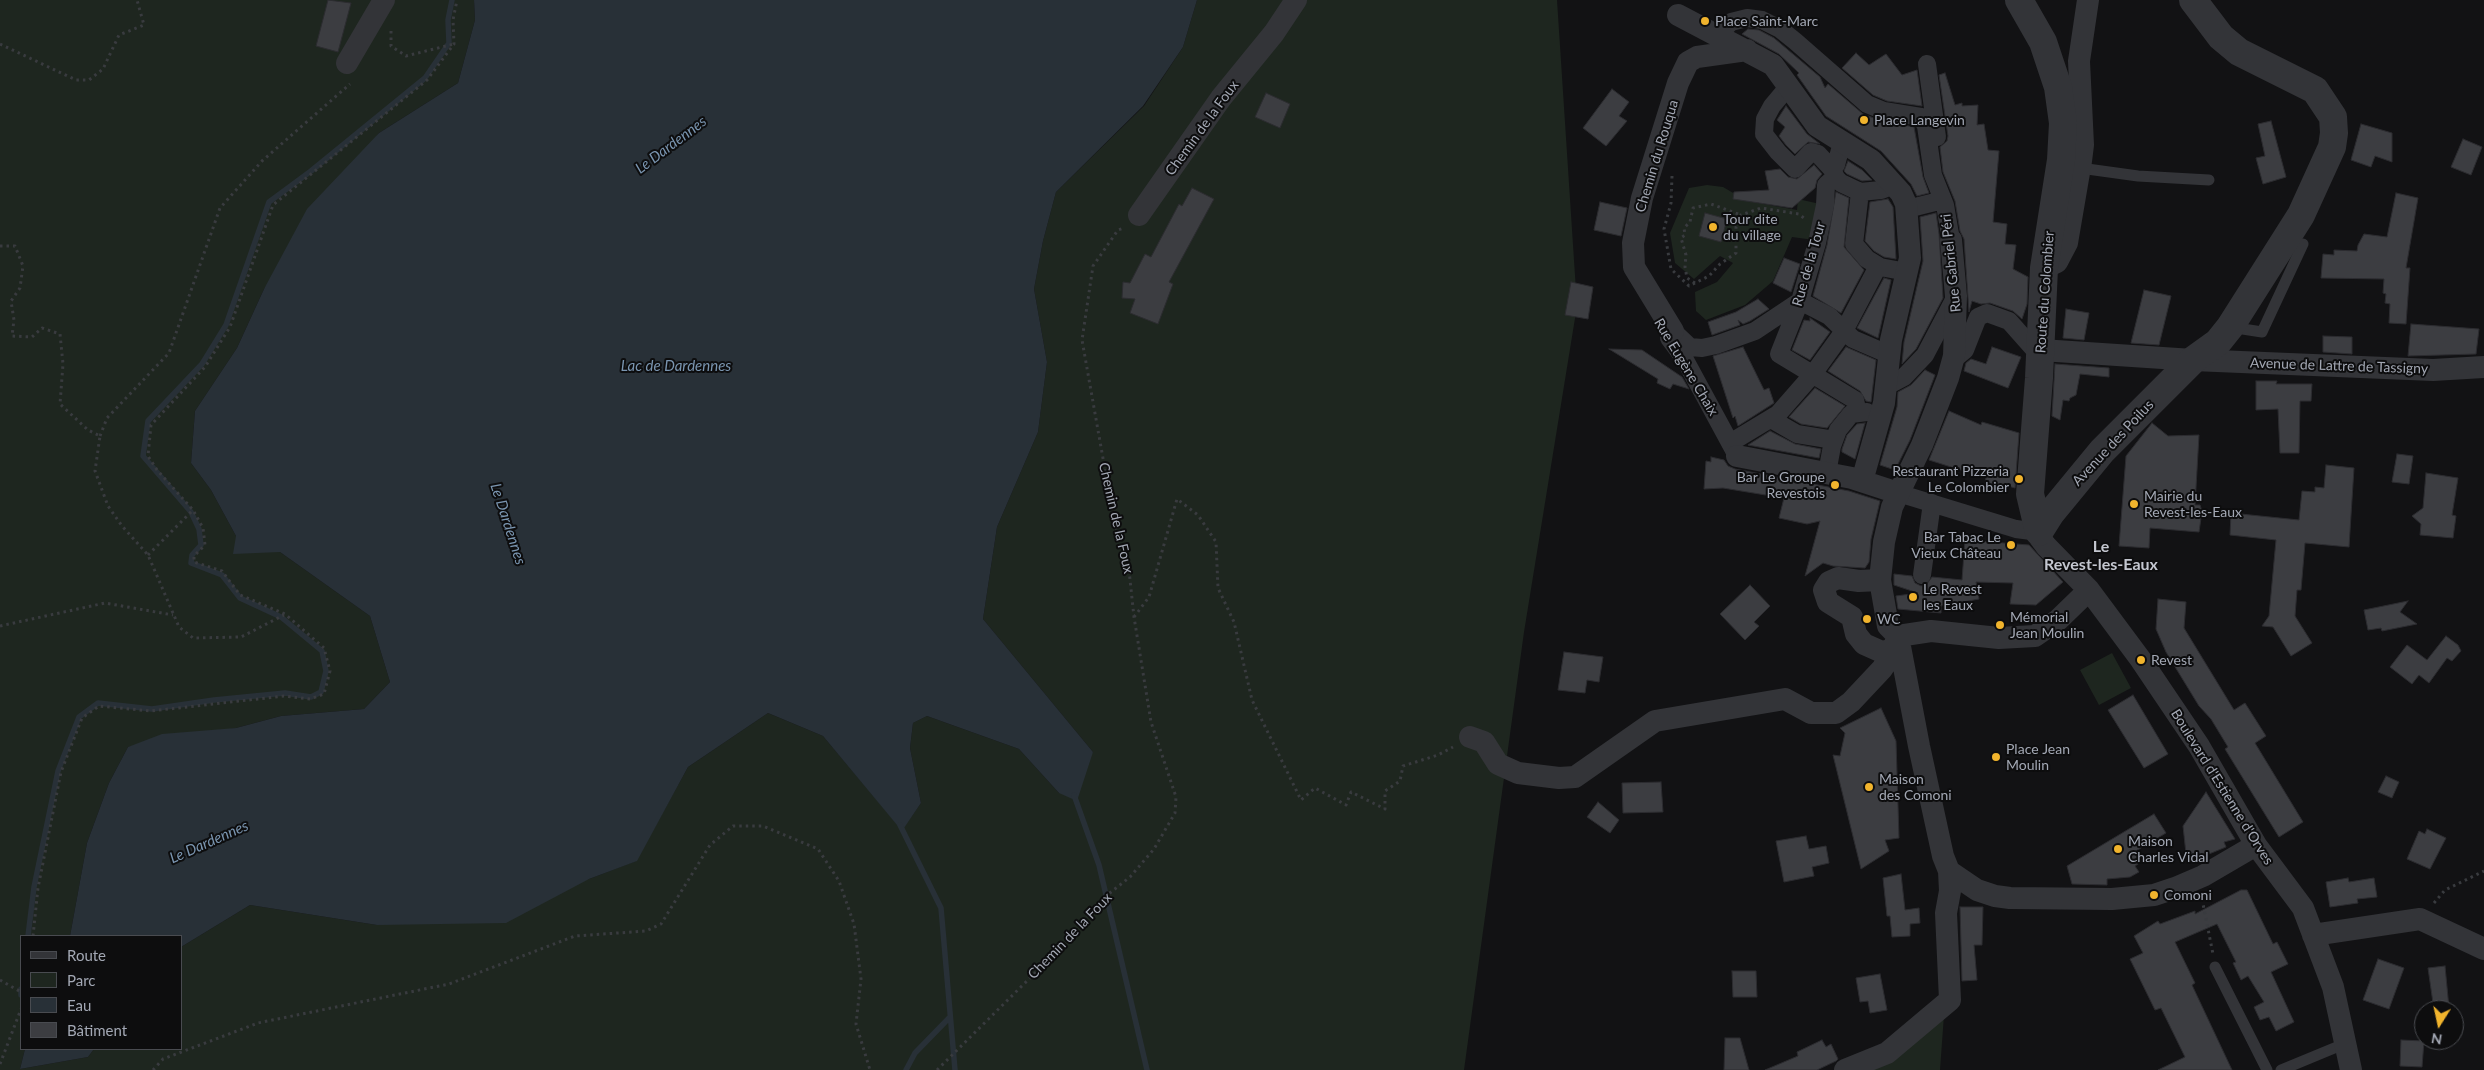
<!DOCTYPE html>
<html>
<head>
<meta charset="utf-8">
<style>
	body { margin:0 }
	#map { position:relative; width:2484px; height:1070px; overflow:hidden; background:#121214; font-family:Lato,sans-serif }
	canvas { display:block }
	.legend { position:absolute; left:20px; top:935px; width:162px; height:115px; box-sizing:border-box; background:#0d0d0e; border:1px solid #494b50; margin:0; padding:6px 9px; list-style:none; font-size:15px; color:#a3a8b4 }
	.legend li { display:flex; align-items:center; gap:10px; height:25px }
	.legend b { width:25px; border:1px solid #494b50 }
	.north { position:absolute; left:2414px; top:1000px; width:50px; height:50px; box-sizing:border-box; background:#0d0d0e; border:1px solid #494b50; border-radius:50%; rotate:190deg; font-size:14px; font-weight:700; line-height:20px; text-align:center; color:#a3a8b4 }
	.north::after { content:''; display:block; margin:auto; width:18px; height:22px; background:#f1b42d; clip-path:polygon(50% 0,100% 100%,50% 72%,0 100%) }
</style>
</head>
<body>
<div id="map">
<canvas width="2484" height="1070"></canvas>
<ul class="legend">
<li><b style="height:6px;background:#333438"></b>Route</li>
<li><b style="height:14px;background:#1e261f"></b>Parc</li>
<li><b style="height:14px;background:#283037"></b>Eau</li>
<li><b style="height:14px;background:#3c3d41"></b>Bâtiment</li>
</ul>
<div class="north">N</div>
</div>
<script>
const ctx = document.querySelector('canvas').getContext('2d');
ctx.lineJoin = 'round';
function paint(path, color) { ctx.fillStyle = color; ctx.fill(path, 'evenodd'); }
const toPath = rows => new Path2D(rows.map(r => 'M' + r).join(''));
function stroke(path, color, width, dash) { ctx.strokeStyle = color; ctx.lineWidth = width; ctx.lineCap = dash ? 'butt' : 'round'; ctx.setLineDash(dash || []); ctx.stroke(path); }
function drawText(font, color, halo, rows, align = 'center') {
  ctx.font = font + ' Lato,sans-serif'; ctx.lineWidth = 4; ctx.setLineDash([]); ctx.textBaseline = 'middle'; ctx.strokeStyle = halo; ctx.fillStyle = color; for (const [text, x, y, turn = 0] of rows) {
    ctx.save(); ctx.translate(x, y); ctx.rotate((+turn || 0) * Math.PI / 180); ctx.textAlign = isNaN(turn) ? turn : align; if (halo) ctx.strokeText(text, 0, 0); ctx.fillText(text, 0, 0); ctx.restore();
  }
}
paint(toPath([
	[0,0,474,0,475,20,458,83,379,133,264,289,237,348,195,411,191,463,211,490,236,536,280,552,370,616,390,682,364,709,281,716,236,728,128,747,109,783,87,843,70,936,21,936,21,1049,25,1049,20,1069,88,1057,94,1049,181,1049,181,947,250,905,377,925,589,879,636,861,688,767,768,713,823,736,902,830,921,803,910,748,913,723,927,716,1019,749,1059,793,1093,752,983,619,997,527,1038,432,1047,362,1034,289,1043,241,1056,192,1144,106,1183,47,1197,0,1557,0,1577,306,1524,632,1464,1070,0,1070],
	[1707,185,1723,187,1747,201,1797,210,1798,199,1820,204,1814,240,1792,237,1773,281,1745,305,1706,320,1696,311,1695,292,1717,282,1733,263,1720,256,1694,279,1675,263,1670,233,1689,188],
	[2112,653,2131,688,2099,705,2080,670],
	[1944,1015,1940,1070,1861,1070]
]), '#1e261f');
paint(toPath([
	[474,0,1197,0,1183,47,1143,106,1056,192,1043,241,1034,289,1047,362,1038,432,997,527,983,619,1093,752,1077,801,1059,793,1019,749,927,716,913,723,910,748,921,803,902,831,823,736,768,713,688,767,637,861,589,879,506,923,377,925,250,905,181,947,181,936,70,936,87,843,109,783,128,747,162,734,236,728,281,716,364,709,390,682,370,616,280,552,233,554,236,536,211,490,191,463,195,411,237,348,264,289,307,209,379,133,458,83,475,20],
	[25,1049,94,1049,88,1057,20,1069]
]), '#283037');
stroke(toPath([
	[1074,795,1099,865,1147,1070],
	[900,825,941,908,955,1070],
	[28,936,34,887,58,771,79,717,98,703,152,709,214,700,285,693,311,697,321,692,326,671,322,651,281,617,240,598,222,575,191,563,192,555,201,545,199,529,191,512,143,456,148,421,202,364,226,325,269,202,311,171,425,78,449,43,448,20,452,0],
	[21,995,21,989],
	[906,1070,915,1053,950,1017]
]), '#283037', 5.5);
const building = toPath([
	[328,0,351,3,338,52,316,46,328,0],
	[1748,29,1759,30,1774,38,1820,77,1825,88,1828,84,1863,114,1882,121,1914,127,1923,177,1929,193,1917,196,1911,184,1881,151,1826,116,1797,75,1799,73,1779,54,1742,34,1748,29],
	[1856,53,1869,65,1886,54,1902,75,1917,70,1922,106,1887,101,1873,95,1842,68,1856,53],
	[1945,73,1955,105,1962,103,1962,106,1978,105,1977,125,1984,124,1988,150,1999,151,1993,222,2007,224,2005,244,2016,245,2013,269,2028,277,2027,304,2022,319,2013,311,1990,303,1981,304,1972,301,1969,312,1964,239,1960,231,1955,201,1943,172,1940,147,1947,141,1948,136,1939,75,1945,73],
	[1612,89,1629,102,1619,116,1627,121,1606,146,1583,128,1612,89],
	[1266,93,1290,104,1280,128,1255,117,1266,93],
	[1786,106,1807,134,1820,144,1808,142,1795,154,1786,145,1779,136,1785,127,1777,120,1786,106],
	[2271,121,2286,177,2263,184,2256,158,2265,156,2258,124,2271,121],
	[2361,124,2392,133,2392,162,2375,156,2371,167,2351,160,2361,124],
	[2463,139,2482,147,2471,175,2451,167,2463,139],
	[1848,161,1862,170,1872,180,1862,181,1847,174,1844,171,1848,161],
	[1814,165,1822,174,1817,180,1815,188,1792,208,1733,199,1734,192,1769,190,1765,171,1780,169,1788,177,1797,179,1814,165],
	[1192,188,1214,199,1169,282,1173,284,1158,324,1130,313,1135,299,1122,298,1123,282,1130,283,1145,254,1151,257,1179,204,1182,206,1192,188],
	[1836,192,1849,198,1844,247,1864,270,1841,313,1813,296,1827,245,1836,192],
	[2396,193,2418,198,2406,268,2410,268,2406,324,2389,323,2390,304,2385,303,2386,294,2383,293,2384,279,2321,278,2323,254,2334,255,2334,250,2357,251,2358,245,2364,234,2387,237,2396,193],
	[1888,199,1893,207,1896,259,1884,257,1874,251,1865,241,1870,202,1888,199],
	[1600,202,1627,208,1621,236,1594,230,1600,202],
	[1705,213,1727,219,1721,242,1699,236,1705,213],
	[1936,213,1939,234,1943,298,1916,349,1902,364,1904,342,1923,261,1920,217,1936,213],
	[1784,258,1800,264,1791,292,1773,283,1784,258],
	[1884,278,1891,280,1878,338,1857,328,1884,278],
	[1571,282,1593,287,1588,319,1565,315,1571,282],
	[2144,290,2171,296,2159,345,2131,343,2144,290],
	[1758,299,1769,309,1750,321,1743,324,1738,320,1740,325,1712,335,1708,322,1736,312,1758,299],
	[2066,309,2089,313,2084,340,2063,338,2066,309],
	[1810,318,1830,332,1810,360,1792,350,1804,320,1810,321,1810,318],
	[2411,324,2479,329,2476,354,2408,356,2411,324],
	[2323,336,2352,337,2352,354,2323,352,2323,336],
	[1743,347,1764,390,1769,388,1774,403,1738,426,1735,416,1733,418,1713,356,1743,347],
	[1846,347,1876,360,1871,402,1866,401,1860,391,1828,371,1846,347],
	[1992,347,2021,357,2008,388,1964,371,1966,363,1971,359,1986,364,1992,347],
	[1609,349,1642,350,1682,377,1689,389,1673,384,1670,389,1657,383,1658,379,1609,349],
	[2055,364,2109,368,2109,377,2080,374,2076,395,2070,398,2069,401,2063,400,2060,420,2052,416,2055,364],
	[1925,370,1935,375,1910,440,1895,470,1880,465,1897,407,1898,392,1911,385,1925,370],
	[2256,381,2277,381,2276,384,2312,384,2311,401,2300,401,2299,453,2280,453,2278,409,2256,410,2256,381],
	[1815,388,1845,406,1827,428,1801,424,1789,417,1815,388],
	[1949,411,1981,425,1982,422,2019,433,2015,488,2001,484,1999,491,1984,486,1986,478,1929,460,1949,411],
	[1865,423,1855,459,1842,452,1842,449,1847,435,1857,424,1865,423],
	[2152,423,2168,436,2199,435,2195,505,2200,505,2202,511,2199,532,2150,528,2149,548,2119,546,2126,456,2152,423],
	[1770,431,1795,444,1821,449,1819,458,1748,445,1770,431],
	[2397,454,2413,456,2409,484,2392,482,2397,454],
	[1711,457,1724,460,1728,466,1735,469,1849,491,1880,501,1871,539,1869,562,1865,568,1833,566,1823,563,1805,576,1820,521,1807,524,1779,518,1784,498,1723,488,1704,489,1706,461,1711,462,1711,457],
	[2326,465,2354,468,2349,547,2305,543,2301,590,2297,590,2295,616,2312,643,2291,656,2273,627,2262,626,2269,616,2276,540,2230,535,2231,513,2299,520,2302,491,2315,492,2315,487,2324,488,2326,465],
	[2426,473,2458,478,2452,515,2456,516,2453,538,2420,535,2421,524,2412,516,2423,508,2426,473],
	[1965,540,2029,545,2063,582,2036,605,2010,604,2013,583,1976,582,1979,599,1941,606,1941,613,1898,609,1896,596,1918,593,1894,585,1894,574,1912,576,1915,583,1921,586,1926,585,1932,577,1962,580,1965,540],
	[1750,585,1770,606,1754,622,1759,626,1745,640,1720,614,1750,585],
	[2158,599,2186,602,2184,628,2234,710,2245,703,2266,736,2255,743,2303,822,2279,837,2225,749,2228,747,2211,719,2199,706,2166,652,2156,629,2158,599],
	[2408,601,2400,612,2417,624,2382,631,2381,628,2368,630,2364,610,2408,601],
	[2446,636,2458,645,2461,651,2452,661,2447,658,2429,683,2419,675,2412,684,2390,667,2407,645,2427,660,2446,636],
	[1564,652,1603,657,1599,682,1587,680,1585,693,1558,690,1564,652],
	[2133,695,2168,754,2144,768,2108,710,2133,695],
	[1881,708,1896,741,1899,838,1885,840,1889,851,1861,869,1833,755,1840,756,1845,733,1840,728,1881,708],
	[2386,776,2399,782,2392,798,2378,792,2386,776],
	[1661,782,1663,812,1623,813,1622,783,1661,782],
	[2206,792,2235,839,2224,842,2226,847,2187,863,2183,826,2206,792],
	[1598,802,1619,820,1610,833,1587,817,1598,802],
	[2154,814,2166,833,2134,852,2141,862,2135,866,2139,872,2130,877,2107,879,2107,885,2072,884,2067,866,2154,814],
	[2427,829,2446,838,2430,869,2407,859,2419,831,2425,834,2427,829],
	[1806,836,1809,849,1826,846,1829,863,1812,867,1814,876,1784,882,1776,841,1806,836],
	[1901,874,1905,910,1919,908,1920,923,1910,924,1910,936,1892,937,1890,916,1887,916,1883,878,1901,874],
	[2348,878,2349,882,2374,878,2377,897,2357,899,2358,903,2330,907,2326,882,2348,878],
	[2241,890,2247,890,2273,944,2277,942,2288,964,2271,972,2294,1022,2276,1031,2269,1017,2260,1020,2254,1007,2264,1002,2248,976,2241,980,2233,963,2236,962,2217,924,2175,942,2195,983,2192,985,2232,1070,2158,1070,2185,1057,2161,1008,2155,1010,2130,959,2143,953,2134,936,2158,921,2160,924,2195,911,2195,914,2241,890],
	[1960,907,1983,907,1982,945,1974,945,1977,980,1962,981,1960,907],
	[2378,959,2404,968,2389,1009,2363,1000,2378,959],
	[2445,966,2449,1008,2434,1010,2428,968,2445,966],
	[1732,971,1756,971,1757,997,1733,997,1732,971],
	[1880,974,1887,1010,1870,1013,1868,1001,1860,1002,1856,978,1880,974],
	[1725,1038,1740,1038,1749,1070,1724,1070,1725,1038],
	[1822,1040,1826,1047,1831,1044,1838,1059,1836,1061,1817,1070,1765,1070,1798,1056,1797,1052,1822,1040],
	[2401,1040,2424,1041,2422,1067,2400,1066,2401,1040]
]);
paint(building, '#3c3d41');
stroke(building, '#2c2c30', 1);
stroke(toPath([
	[391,31,391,46,406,56,454,44],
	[0,44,76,80,89,80,103,69,119,35,144,25,137,0],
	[1672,176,1671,203,1664,229,1671,269,1689,286,1709,276,1720,264,1736,253,1736,227,1741,215,1761,208,1799,214,1805,219],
	[0,246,15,246,23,266,20,288,11,301,14,320,12,336,32,337,42,328,60,334,63,364,60,404,88,430,100,436,95,471,108,506,122,526,148,555,179,627,193,638,241,637,284,615],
	[1695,283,1687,278,1685,267,1686,255,1681,238,1685,235,1684,228,1690,222,1693,208,1711,204,1741,215],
	[100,436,107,418,169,353,220,208,262,161,350,84],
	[148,555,193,510],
	[1134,617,1149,597,1177,499,1198,515,1216,542,1218,588,1234,622,1252,700,1301,800,1315,788,1346,805,1351,792,1385,809,1385,791,1400,781,1403,766,1438,755,1453,747],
	[0,626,105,603,173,615],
	[2202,899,2213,954],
	[2434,903,2445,890,2484,871],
	[33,936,38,888,61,772,82,718,99,706,151,711,284,696,310,699,324,694,330,671,324,648,285,614,240,595,222,571,194,562,194,556,205,545,203,528,193,510,157,470,148,456,151,425,205,367,230,327,273,205,427,80,454,44,453,20,457,0],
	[0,980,21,992],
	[0,1064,21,1009],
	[153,1070,163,1059,258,1023,449,984,575,936,646,931,661,924,710,845,733,826,763,826,818,849,839,881,854,924,861,979,856,1024,870,1070],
	[937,1070,1035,973,1106,896,1130,877,1154,849,1175,813,1176,797,1151,722,1134,617,1128,561,1115,526,1082,340,1093,266,1118,230,1124,228]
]), '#393b3f', 3, [2.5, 4]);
stroke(toPath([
	[2080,168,2138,176,2209,180],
	[2230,327,2262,332,2303,244],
	[2215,967,2267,1070],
	[2281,1070,2344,1044]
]), '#333438', 11);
stroke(toPath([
	[1723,37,1725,28,1731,22,1747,18,1762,20,1780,29,1795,41,1867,104,1884,111,1921,117,1926,126,1933,175,1945,205,1951,240],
	[1927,64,1937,137],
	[1788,87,1772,106,1765,119,1764,134,1778,152,1795,169,1811,152,1818,154,1832,169,1836,165,1842,142],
	[1832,169,1836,178,1841,183,1860,192,1881,190,1894,185],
	[1835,177,1826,185,1825,205,1817,243,1800,301,1779,354,1855,400,1858,413],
	[1860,192,1854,244,1867,259,1880,267],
	[1907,209,1943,200],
	[1673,331,1690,347,1702,348,1716,345,1755,331,1800,301,1829,316,1853,339,1890,355],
	[1669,338,1684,358,1736,454],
	[1953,360,1965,350,1978,317,1987,313,2009,321,2040,356],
	[1887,386,1904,377,1925,355,1956,296],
	[1771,419,1797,434,1834,440],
	[1730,443,1778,414,1813,374,1844,331,1876,270,1880,267,1907,272],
	[1827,473,1832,446,1838,430,1851,414,1867,412],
	[1898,493,2016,529,2039,532],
	[1922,575,1932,503]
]), '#333438', 18);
stroke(toPath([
	[1678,15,1773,65,1817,126,1871,160,1901,193,1906,204,1910,258,1891,340,1884,403,1862,481],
	[347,63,384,0],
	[1139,215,1221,98,1274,33,1296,0],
	[2044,268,2057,262,2067,243,2081,161,2083,145,2079,61,2088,0],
	[1673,331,1634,267,1633,243,1642,198,1678,83,1688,62,1697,57,1747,50],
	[2041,350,2193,360,2433,370,2484,367],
	[1737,456,1852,478,1898,493],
	[2039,532,2040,538,2046,546,2089,590,2141,660,2199,746,2256,845,2303,908,2333,987,2351,1070],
	[1880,580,1859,581,1838,578,1829,582,1824,590,1828,602,1852,617,1856,634,1864,644,1882,652,1893,649],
	[1898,636,1931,631,1999,638,2035,636,2058,620,2089,590],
	[1470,737,1484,742,1498,764,1518,773,1559,778,1575,777,1655,721,1785,699,1811,713,1836,713,1851,702,1882,669,1890,657,1898,636],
	[1949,871,1977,890,1995,896,2010,898,2112,899,2154,895,2175,888,2203,876,2256,845],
	[2313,935,2420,919,2484,949],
	[1845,1070,1887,1053,1950,1000,1946,913,1950,891,1949,871,1943,856,1919,746,1898,636,1888,626,1880,580,1884,542,1892,507,1922,445,1948,378,1954,356,1956,296,1951,240]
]), '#333438', 22);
stroke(toPath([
	[2019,0,2043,42,2058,87,2063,123,2061,160,2044,268,2039,378,2030,494,2039,532],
	[2039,532,2051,513,2102,451,2193,360,2218,342,2230,327,2301,215,2332,147,2334,133,2333,117,2315,90,2239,52,2221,37,2193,0]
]), '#333438', 28);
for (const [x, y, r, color] of [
	[1705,21,5,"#f1b42d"],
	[1864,120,5,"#f1b42d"],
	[1713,227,5,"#f1b42d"],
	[2019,479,5,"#f1b42d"],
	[1835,485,5,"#f1b42d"],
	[2134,504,5,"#f1b42d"],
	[2011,545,5,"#f1b42d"],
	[1913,597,5,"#f1b42d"],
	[1867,619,5,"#f1b42d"],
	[2000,625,5,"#f1b42d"],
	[2141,660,5,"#f1b42d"],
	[1996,757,5,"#f1b42d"],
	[1869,787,5,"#f1b42d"],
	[2118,849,5,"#f1b42d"],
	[2154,895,5,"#f1b42d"]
]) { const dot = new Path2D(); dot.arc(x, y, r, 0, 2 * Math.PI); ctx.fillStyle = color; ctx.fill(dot); stroke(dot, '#0d0d0e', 2); }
drawText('14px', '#a3a8b4', '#0d0d0e', [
	["Place Saint-Marc",1715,21],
	["Place Langevin",1874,120],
	["Tour dite",1723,219],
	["du village",1723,235],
	["Restaurant Pizzeria",2009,471,"right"],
	["Le Colombier",2009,487,"right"],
	["Bar Le Groupe",1825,477,"right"],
	["Revestois",1825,493,"right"],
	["Mairie du",2144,496],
	["Revest-les-Eaux",2144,512],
	["Bar Tabac Le",2001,537,"right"],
	["Vieux Château",2001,553,"right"],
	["Le Revest",1923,589],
	["les Eaux",1923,605],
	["Mémorial",2010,617],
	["Jean Moulin",2010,633],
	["WC",1877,619],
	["Revest",2151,660],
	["Place Jean",2006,749],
	["Moulin",2006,765],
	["Maison",1879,779],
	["des Comoni",1879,795],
	["Maison",2128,841],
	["Charles Vidal",2128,857],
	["Comoni",2164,895]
], 'left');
drawText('14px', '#a3a8b4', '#0d0d0e', [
	["Chemin de la Foux",1202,128,-54],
	["Chemin du Rouqua",1657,156,-73],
	["Rue Gabriel Péri",1951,263,-96],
	["Rue de la Tour",1809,264,-74],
	["Route du Colombier",2045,292,-86],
	["Avenue de Lattre de Tassigny",2339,366,2],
	["Rue Eugène Chaix",1686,367,59],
	["Avenue des Poilus",2113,443,-47],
	["Chemin de la Foux",1116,518,77],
	["Boulevard d'Estienne d'Orves",2222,787,58],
	["Chemin de la Foux",1070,936,-46]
]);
drawText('italic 15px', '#7a95b0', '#0d0d0e', [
	["Le Dardennes",671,145,-37],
	["Lac de Dardennes",676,366],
	["Le Dardennes",508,524,72],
	["Le Dardennes",209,842,-24]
]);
drawText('bold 16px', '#c4c7d0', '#0d0d0e', [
	["Le",2101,547],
	["Revest-les-Eaux",2101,565]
]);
</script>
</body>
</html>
